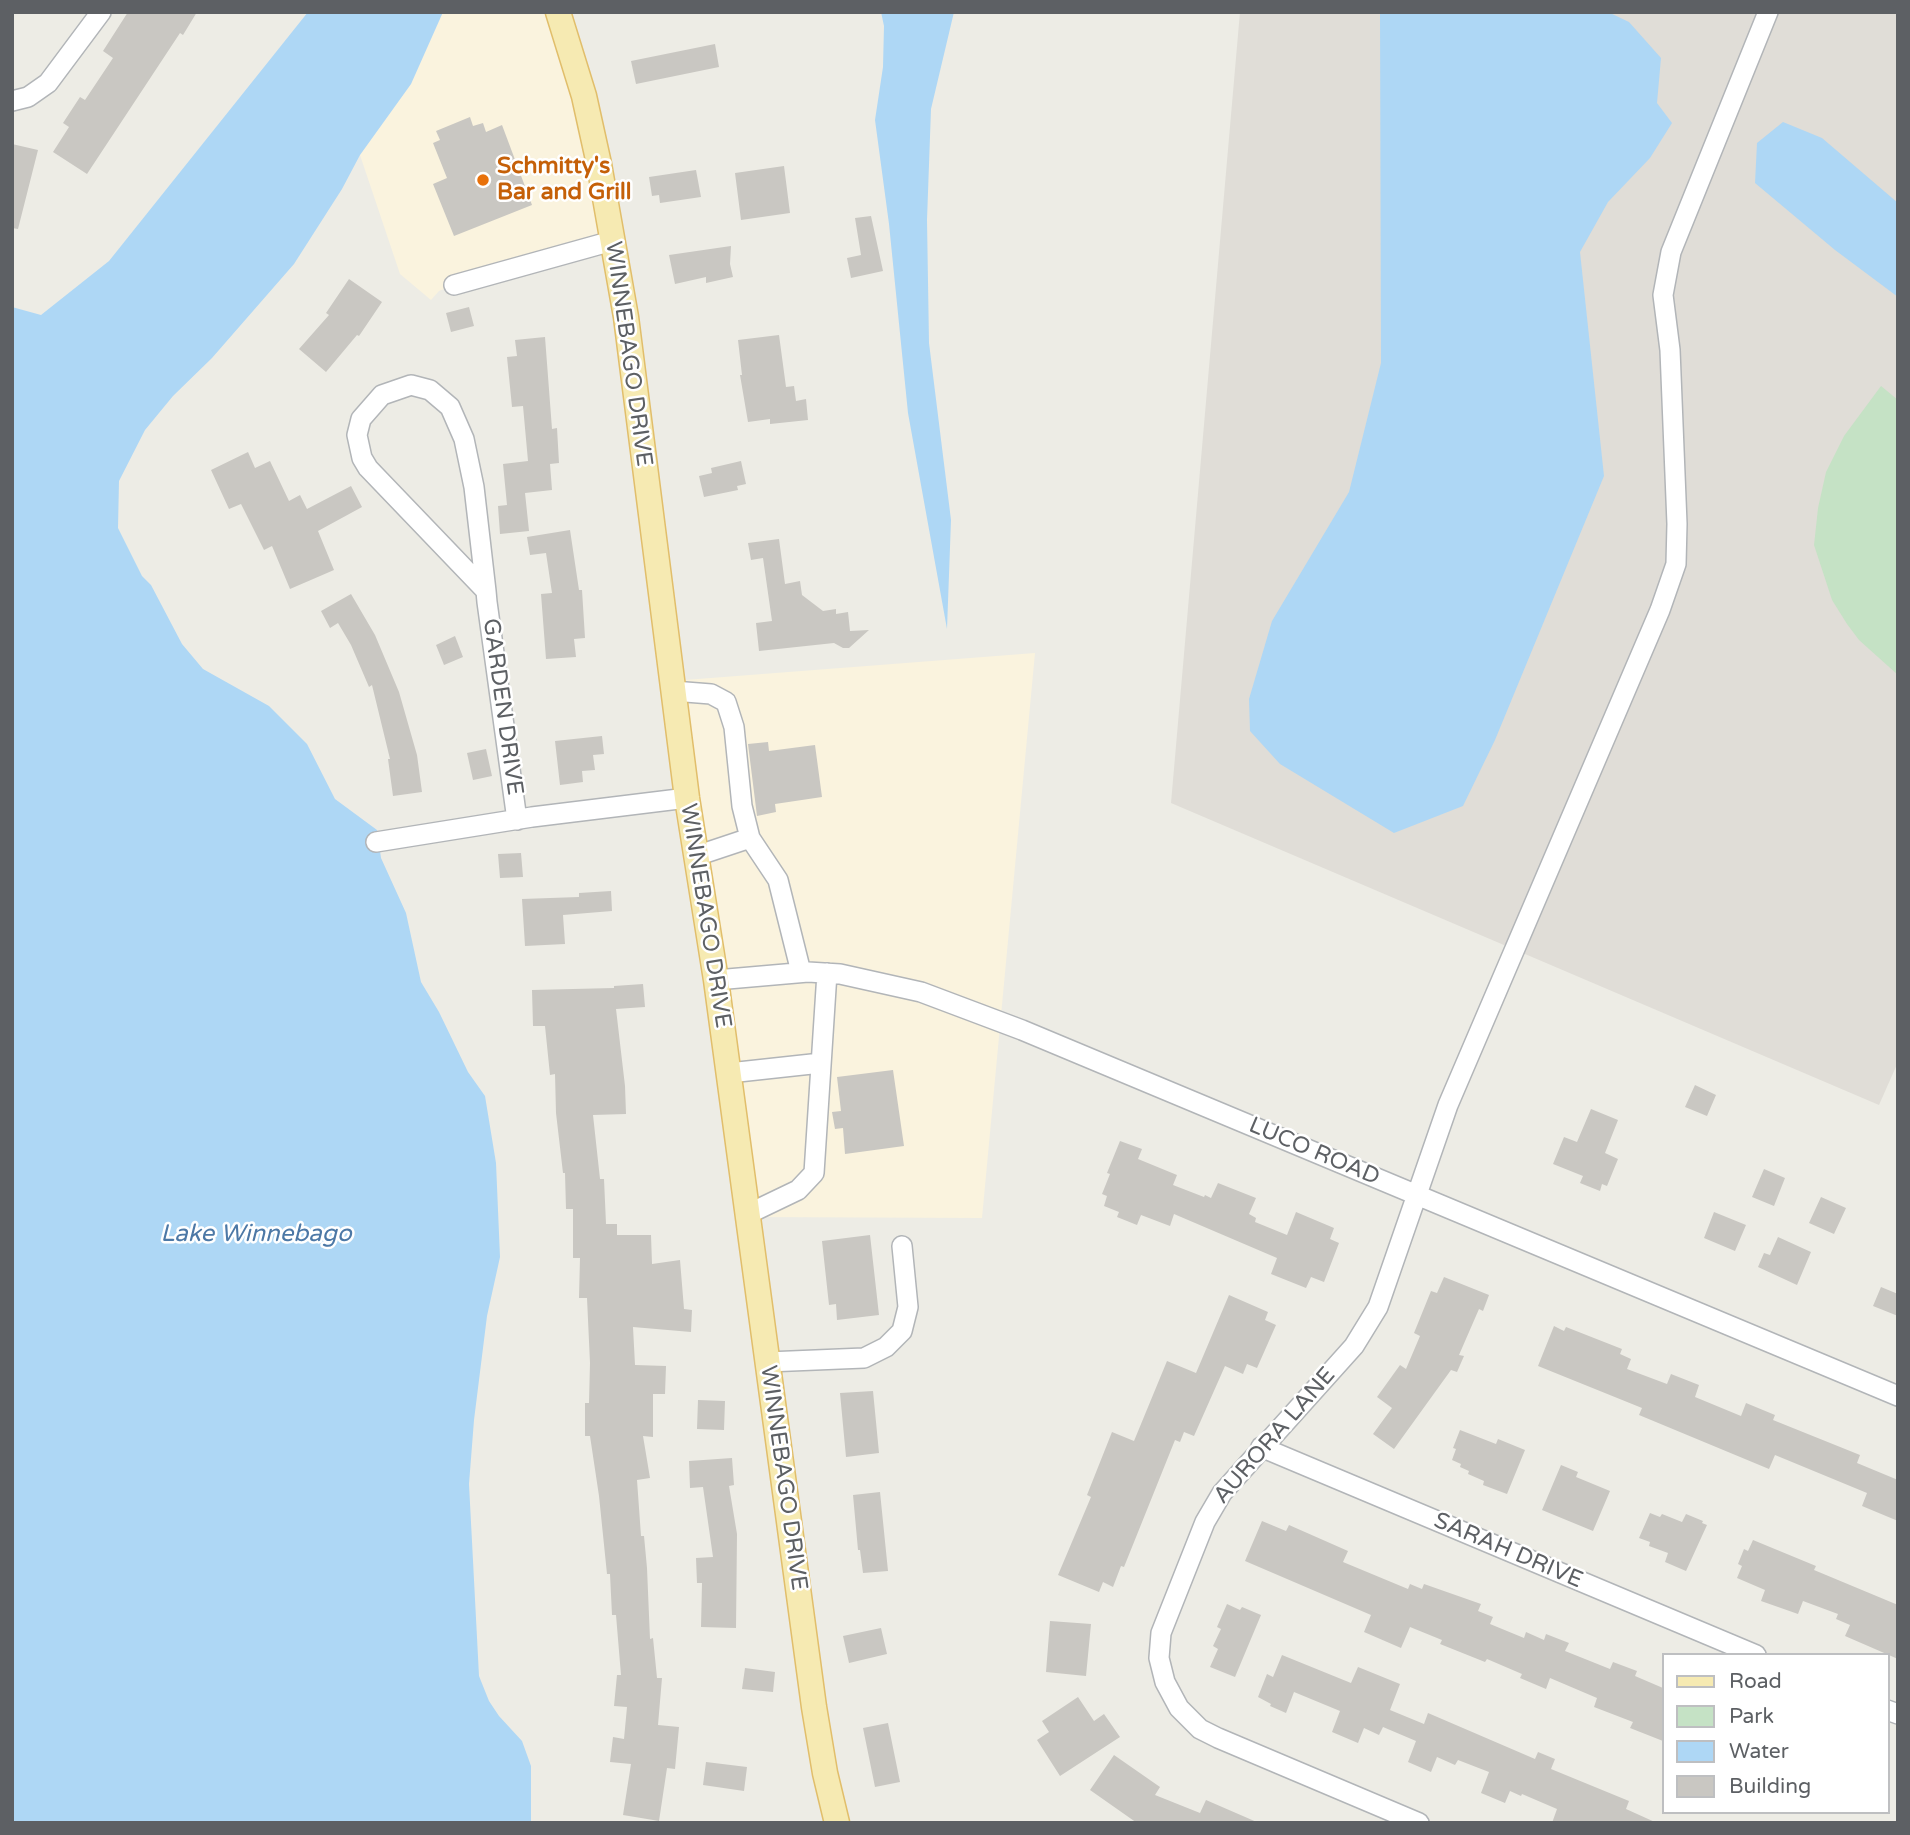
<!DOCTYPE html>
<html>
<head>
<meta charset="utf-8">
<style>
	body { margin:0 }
	#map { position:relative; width:1910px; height:1835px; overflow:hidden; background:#edece5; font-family:"Varela Round",sans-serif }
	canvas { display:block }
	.frame { position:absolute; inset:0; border:14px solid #5d6064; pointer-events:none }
	.legend { position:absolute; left:1662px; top:1653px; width:228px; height:161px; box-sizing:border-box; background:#fff; border:2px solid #bebfc1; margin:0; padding:9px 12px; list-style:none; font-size:21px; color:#5d6064 }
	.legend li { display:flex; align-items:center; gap:14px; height:35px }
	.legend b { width:35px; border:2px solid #bebfc1 }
</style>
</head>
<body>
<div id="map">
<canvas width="1910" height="1835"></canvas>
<div class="frame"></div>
<ul class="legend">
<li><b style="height:9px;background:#f6eab2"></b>Road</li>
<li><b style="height:19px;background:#c5e2c5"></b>Park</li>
<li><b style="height:19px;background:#aed7f5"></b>Water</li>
<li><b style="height:19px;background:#c9c7c2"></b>Building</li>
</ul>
</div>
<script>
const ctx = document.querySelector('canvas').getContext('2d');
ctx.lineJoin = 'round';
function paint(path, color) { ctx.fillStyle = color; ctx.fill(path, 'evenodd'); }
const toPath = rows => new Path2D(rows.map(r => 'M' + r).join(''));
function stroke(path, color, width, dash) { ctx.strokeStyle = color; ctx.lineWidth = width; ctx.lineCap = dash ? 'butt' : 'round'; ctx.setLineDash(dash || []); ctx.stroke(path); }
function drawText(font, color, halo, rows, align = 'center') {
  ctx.font = font + ' "Varela Round",sans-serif'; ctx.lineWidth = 5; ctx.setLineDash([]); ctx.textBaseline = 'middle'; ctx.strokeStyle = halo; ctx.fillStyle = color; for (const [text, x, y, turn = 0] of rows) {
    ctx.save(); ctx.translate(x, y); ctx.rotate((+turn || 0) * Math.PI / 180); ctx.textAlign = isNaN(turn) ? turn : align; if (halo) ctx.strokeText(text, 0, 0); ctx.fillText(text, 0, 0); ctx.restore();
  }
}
paint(toPath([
	[443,12,558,12,612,241,454,285,439,291,431,300,400,274,360,155,411,84],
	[1035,653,982,1218,749,1217,672,681]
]), '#faf3de');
paint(toPath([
	[1240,12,1898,12,1898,1062,1879,1105,1171,803]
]), '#e0ddd7');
paint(toPath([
	[1881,386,1898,400,1898,675,1859,640,1847,624,1832,600,1814,545,1818,508,1826,472,1844,436]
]), '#c5e2c5');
paint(toPath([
	[308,12,443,12,411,84,360,155,342,189,294,264,212,358,173,396,145,430,119,481,118,528,142,576,151,585,182,644,203,669,269,706,307,744,335,799,377,830,381,858,406,913,421,982,439,1012,468,1072,485,1096,496,1163,500,1257,487,1316,474,1420,469,1484,479,1676,489,1701,499,1716,522,1741,531,1766,531,1823,12,1823,12,307,41,315,109,261],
	[881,12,954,12,931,109,927,220,929,343,951,520,947,629,908,413,889,224,875,120,883,67,884,26],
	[1380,12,1608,12,1629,22,1661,58,1657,103,1672,123,1650,158,1608,202,1580,252,1604,476,1495,740,1463,806,1394,833,1280,764,1250,731,1249,699,1272,621,1349,492,1381,363],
	[1783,122,1822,138,1898,203,1898,297,1835,250,1755,183,1757,143]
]), '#aed7f5');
paint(toPath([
	[128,12,197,12,183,35,180,33,87,174,53,152,69,127,63,123,80,97,85,100,113,58,103,51],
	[715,44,719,67,636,84,631,61],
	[470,117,473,126,483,123,486,132,502,125,532,205,454,236,433,184,447,178,433,143,440,140,436,131],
	[12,144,38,150,18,229,12,228],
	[784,166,790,213,741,220,735,173],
	[696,170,701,197,660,203,659,195,652,196,649,177],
	[871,216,883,271,851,278,847,258,861,255,855,218],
	[731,246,730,264,733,277,706,283,706,277,675,284,669,255],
	[349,279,382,302,359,336,357,335,326,372,299,349,329,315,326,313],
	[469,307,474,326,451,332,446,313],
	[779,335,786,387,794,386,796,401,806,399,808,420,770,424,770,419,748,422,740,375,742,375,738,340],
	[545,337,552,429,557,428,559,463,550,464,552,490,525,493,529,531,500,534,498,506,507,505,503,464,528,461,523,406,512,407,507,357,517,356,515,340],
	[248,452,255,468,270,461,289,501,300,495,307,509,351,486,362,507,318,531,334,570,290,589,272,546,264,550,241,504,229,509,211,470],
	[741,461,746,484,737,486,738,490,704,497,699,476,712,473,711,468],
	[570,530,579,590,582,590,585,638,574,639,576,657,546,659,541,594,552,593,546,553,530,555,527,537],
	[779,539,785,584,800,581,802,595,823,611,836,609,836,614,848,612,850,631,869,630,849,648,843,648,834,643,759,651,756,623,772,621,763,558,751,560,748,543],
	[351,594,375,635,399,692,417,755,422,792,393,796,388,759,390,759,372,685,369,687,351,645,338,623,330,628,321,611],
	[455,636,463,657,444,665,436,645],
	[602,736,604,754,593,755,595,770,582,771,583,782,560,785,555,741],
	[768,742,769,751,815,745,822,797,775,804,776,812,757,816,748,744],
	[486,749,492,776,473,780,467,753],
	[521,853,523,877,500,878,498,854],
	[611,891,612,911,563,915,565,944,525,946,522,899,579,897,579,893],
	[643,984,645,1007,616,1009,625,1086,626,1114,593,1115,600,1179,604,1179,606,1224,617,1224,617,1235,651,1235,652,1264,680,1260,684,1309,692,1310,691,1332,633,1327,635,1365,666,1366,665,1394,653,1394,653,1437,643,1436,650,1478,637,1480,641,1536,644,1536,647,1568,650,1639,653,1638,657,1678,662,1678,658,1725,679,1727,675,1769,667,1768,659,1821,623,1815,631,1764,610,1762,613,1737,624,1739,627,1707,614,1706,617,1675,621,1675,616,1615,612,1615,610,1574,607,1574,599,1496,590,1436,585,1436,585,1403,589,1403,590,1363,587,1298,579,1298,580,1258,573,1258,573,1209,566,1209,565,1173,563,1173,556,1113,555,1074,550,1075,545,1026,533,1026,532,990,614,988,614,986],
	[893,1070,904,1146,845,1154,843,1128,835,1129,832,1112,841,1111,837,1077],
	[1695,1085,1716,1095,1707,1116,1685,1107],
	[1591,1109,1618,1120,1605,1153,1618,1159,1607,1186,1602,1184,1600,1191,1580,1183,1583,1176,1553,1164,1564,1137,1577,1142],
	[1120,1141,1142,1149,1138,1159,1177,1175,1173,1185,1204,1197,1205,1195,1211,1198,1218,1183,1256,1198,1249,1214,1256,1218,1255,1222,1287,1235,1296,1212,1334,1228,1330,1239,1339,1243,1324,1282,1311,1277,1306,1288,1271,1274,1277,1258,1174,1214,1170,1226,1141,1215,1137,1225,1117,1217,1119,1212,1104,1206,1107,1196,1102,1194,1110,1174,1107,1173],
	[1764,1169,1785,1178,1774,1206,1752,1197],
	[1821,1197,1846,1208,1834,1234,1809,1223],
	[1714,1212,1746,1225,1735,1251,1704,1238],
	[870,1235,879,1315,837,1320,836,1304,829,1305,822,1241],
	[1778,1237,1811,1252,1797,1285,1758,1267,1764,1253,1770,1255],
	[1444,1277,1489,1295,1483,1311,1479,1309,1459,1355,1464,1356,1457,1372,1451,1370,1394,1449,1373,1434,1392,1408,1377,1397,1400,1365,1406,1369,1420,1336,1414,1333,1431,1291,1437,1293],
	[1881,1287,1898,1294,1898,1316,1873,1306],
	[1229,1295,1268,1312,1265,1320,1276,1325,1257,1368,1247,1364,1243,1374,1225,1366,1194,1436,1184,1432,1180,1442,1175,1440,1124,1567,1121,1566,1113,1587,1103,1582,1099,1592,1058,1575,1091,1497,1087,1495,1112,1432,1134,1441,1167,1361,1196,1373],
	[1554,1326,1564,1331,1566,1327,1622,1349,1620,1354,1631,1359,1627,1369,1667,1384,1671,1374,1699,1385,1695,1397,1741,1416,1746,1403,1775,1415,1773,1420,1860,1455,1857,1463,1898,1480,1898,1521,1862,1506,1867,1493,1775,1455,1769,1469,1639,1415,1642,1408,1538,1366],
	[873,1391,879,1453,846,1457,840,1393],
	[698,1400,725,1401,724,1430,697,1429],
	[1460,1430,1496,1444,1498,1439,1525,1450,1507,1494,1483,1485,1484,1481,1468,1474,1469,1471,1460,1467,1461,1464,1452,1460,1456,1449,1453,1448],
	[732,1458,734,1485,729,1486,737,1534,736,1628,701,1627,702,1583,697,1583,696,1558,713,1557,703,1487,690,1488,689,1461],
	[1561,1465,1578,1472,1576,1477,1610,1491,1593,1531,1542,1510],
	[880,1492,888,1571,863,1573,860,1550,858,1550,853,1495],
	[1650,1513,1660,1517,1662,1514,1682,1522,1686,1514,1703,1521,1702,1523,1707,1525,1686,1571,1665,1562,1668,1553,1649,1546,1650,1542,1639,1538],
	[1262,1521,1286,1531,1289,1525,1348,1551,1343,1562,1408,1589,1410,1584,1422,1589,1424,1584,1481,1604,1478,1611,1493,1617,1490,1624,1524,1638,1526,1632,1544,1640,1546,1634,1569,1643,1565,1651,1610,1669,1613,1662,1637,1671,1635,1676,1663,1688,1663,1741,1630,1728,1633,1722,1594,1707,1597,1698,1550,1678,1546,1689,1520,1678,1522,1674,1487,1659,1485,1662,1440,1644,1442,1640,1410,1627,1401,1648,1364,1632,1371,1615,1245,1561],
	[1753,1540,1816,1566,1814,1570,1898,1605,1898,1659,1845,1636,1850,1625,1836,1619,1838,1614,1803,1601,1798,1614,1761,1601,1765,1590,1737,1578,1742,1566,1738,1564,1744,1549,1748,1551],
	[1227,1604,1240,1610,1242,1607,1261,1615,1235,1677,1210,1667,1218,1649,1213,1646,1221,1629,1217,1627],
	[1050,1621,1091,1624,1086,1676,1046,1672],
	[881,1628,887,1654,849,1663,843,1636],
	[1282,1655,1351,1683,1358,1667,1400,1684,1390,1710,1424,1724,1428,1713,1535,1759,1538,1752,1555,1759,1551,1769,1629,1801,1626,1809,1657,1823,1552,1823,1557,1809,1522,1794,1521,1796,1510,1791,1505,1803,1481,1793,1489,1772,1458,1760,1455,1765,1437,1757,1431,1772,1408,1762,1416,1741,1383,1727,1379,1735,1364,1728,1358,1743,1332,1732,1340,1711,1294,1692,1286,1713,1270,1706,1271,1704,1258,1697,1267,1674,1273,1677],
	[745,1668,775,1672,773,1692,742,1689],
	[1078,1697,1094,1721,1104,1714,1120,1737,1060,1776,1037,1740,1049,1732,1042,1721],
	[888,1723,900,1782,875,1787,863,1728],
	[1114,1755,1160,1787,1155,1795,1200,1813,1206,1800,1259,1823,1137,1823,1090,1790],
	[706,1762,747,1767,744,1791,703,1785]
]), '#c9c7c2');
const minor = toPath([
	[12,101,28,97,48,83,101,12],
	[454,285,612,241],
	[486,591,368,468,362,458,357,435,361,419,382,395,411,385,430,390,450,407,464,439,474,487,486,591,487,602,517,820],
	[673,691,711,694,726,702,734,727,742,806,750,838,778,880,801,972],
	[376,842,532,817,687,798],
	[696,856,750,838],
	[716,980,808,972,840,974,921,992,1022,1030,1898,1396],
	[729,1073,821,1063],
	[748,1214,798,1190,814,1173,827,973],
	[767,1362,864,1358,886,1347,902,1331,908,1307,902,1246],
	[1261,1447,1756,1655],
	[1887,1710,1898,1714],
	[1419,1823,1218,1738,1200,1729,1179,1708,1165,1682,1159,1658,1161,1633,1205,1522,1222,1493,1354,1346,1378,1307,1448,1105,1660,610,1676,564,1677,524,1670,350,1663,295,1671,252,1768,12]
]);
const major = toPath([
	[558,12,584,96,599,164,626,317,687,798,716,980,814,1707,825,1773,837,1823]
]);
stroke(minor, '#b2b5b8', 22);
stroke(major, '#e1be6b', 27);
stroke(minor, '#fff', 19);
stroke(major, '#f6eab2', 24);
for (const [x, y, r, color] of [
	[483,180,7,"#e8710a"]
]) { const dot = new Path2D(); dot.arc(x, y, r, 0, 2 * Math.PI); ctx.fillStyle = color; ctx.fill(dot); stroke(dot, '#fff', 2.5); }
drawText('bold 23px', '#c56008', '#fff', [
	["Schmitty's",497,167],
	["Bar and Grill",497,193]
], 'left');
drawText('23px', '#5d6064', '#fff', [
	["WINNEBAGO DRIVE",628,354,82],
	["GARDEN DRIVE",502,707,82],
	["WINNEBAGO DRIVE",705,916,81],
	["LUCO ROAD",1314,1152,23],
	["AURORA LANE",1275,1436,-49],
	["WINNEBAGO DRIVE",783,1478,82],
	["SARAH DRIVE",1508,1551,23]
]);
drawText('italic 24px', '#4c78a6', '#fff', [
	["Lake Winnebago",256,1235]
]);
</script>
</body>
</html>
